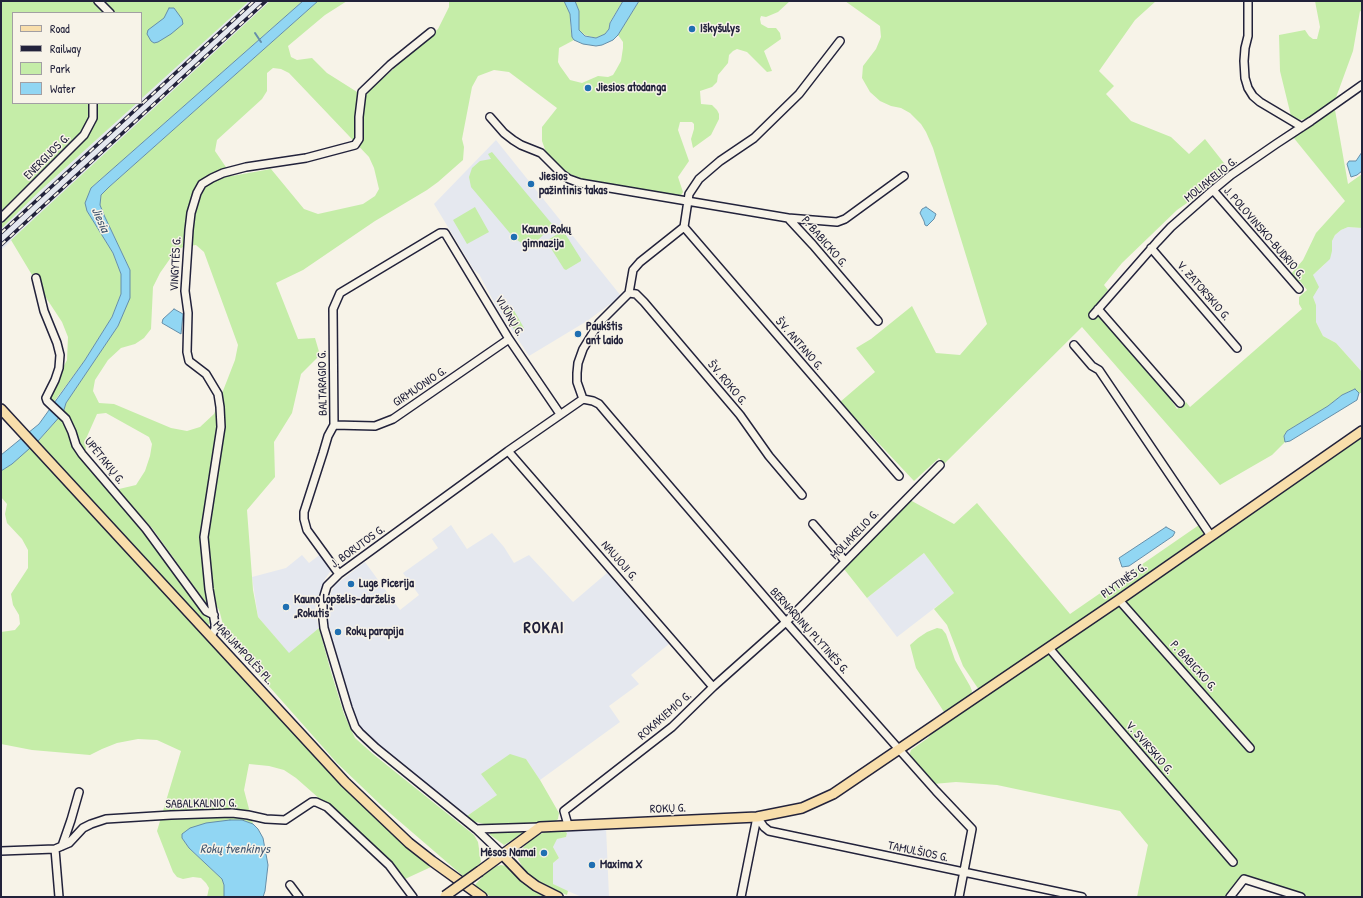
<!DOCTYPE html>
<html>
<head>
<meta charset="utf-8">
<style>
	body { margin:0 }
	#map { position:relative; width:1363px; height:898px; overflow:hidden; background:#f7f3e8; font-family:"Patrick Hand",sans-serif }
	canvas { display:block }
	.frame { position:absolute; inset:0; border:2px solid #22223b; pointer-events:none }
	.legend { position:absolute; left:12px; top:12px; width:130px; height:92px; box-sizing:border-box; background:#f7f3e8; border:1px solid #a29fa3; margin:0; padding:5px 7px; list-style:none; font-size:12px; color:#22223b }
	.legend li { display:flex; align-items:center; gap:8px; height:20px }
	.legend b { width:20px; border:1px solid #a29fa3 }
</style>
</head>
<body>
<div id="map">
<canvas width="1363" height="898"></canvas>
<div class="frame"></div>
<ul class="legend">
<li><b style="height:5px;background:#f8deab"></b>Road</li>
<li><b style="height:5px;background:#22223b"></b>Railway</li>
<li><b style="height:11px;background:#c5eda8"></b>Park</li>
<li><b style="height:11px;background:#91d6f3"></b>Water</li>
</ul>
</div>
<script>
const ctx = document.querySelector('canvas').getContext('2d');
ctx.lineJoin = 'round';
function paint(path, color) { ctx.fillStyle = color; ctx.fill(path, 'evenodd'); }
const toPath = rows => new Path2D(rows.map(r => 'M' + r).join(''));
function stroke(path, color, width, dash) { ctx.strokeStyle = color; ctx.lineWidth = width; ctx.lineCap = dash ? 'butt' : 'round'; ctx.setLineDash(dash || []); ctx.stroke(path); }
function drawText(font, color, halo, rows, align = 'center') {
  ctx.font = font + ' "Patrick Hand",sans-serif'; ctx.lineWidth = 3; ctx.setLineDash([]); ctx.textBaseline = 'middle'; ctx.strokeStyle = halo; ctx.fillStyle = color; for (const [text, x, y, turn = 0] of rows) {
    ctx.save(); ctx.translate(x, y); ctx.rotate((+turn || 0) * Math.PI / 180); ctx.textAlign = isNaN(turn) ? turn : align; if (halo) ctx.strokeText(text, 0, 0); ctx.fillText(text, 0, 0); ctx.restore();
  }
}
paint(toPath([
	[249,1,270,1,1,250,1,229,42,189,137,103,141,103,141,99],
	[496,140,621,296,587,321,529,356,496,306,479,274,474,270,434,204],
	[1348,227,1362,228,1362,372,1336,343,1323,336,1316,322,1316,305,1313,297,1313,275,1324,265,1332,251,1332,241,1335,235,1341,230],
	[451,525,467,549,492,533,504,547,514,563,529,555,573,602,607,573,669,644,631,675,639,684,609,706,620,722,540,780,526,759,497,795,467,816,371,740,359,726,354,716,328,623,327,612,331,593,335,585,365,562,400,610,419,595,403,573,438,548,432,539],
	[322,553,332,569,325,579,316,602,315,613,319,628,289,654,258,617,252,577,286,568,302,555,309,563],
	[924,553,954,593,897,637,867,598],
	[606,827,609,897,582,897,553,885,553,863,559,858,553,847,556,839,566,837,567,833,563,830]
]), '#e5e8ef');
paint(toPath([
	[1,1,249,1,141,99,141,13,13,13,13,103,137,103,42,189,1,229],
	[270,1,303,1,91,188,87,211,113,253,121,274,121,294,112,317,85,360,53,403,50,401,49,395,67,360,68,337,62,322,41,290,11,240],
	[318,1,347,1,325,15,288,46,291,57,297,60,312,58,327,73,365,97,371,89,438,29,449,7,449,1,564,1,570,14,571,33,574,40,559,48,558,62,560,66,570,80,582,83,598,76,608,77,613,75,616,70,621,61,623,48,623,42,618,35,639,1,790,1,778,12,766,17,761,16,760,19,761,24,768,28,776,28,780,33,781,39,764,51,772,71,767,72,747,52,737,49,733,51,729,55,728,63,718,75,717,82,712,87,700,91,701,104,712,105,717,110,719,114,719,119,711,135,693,148,691,139,694,129,694,124,692,122,680,122,678,130,689,161,678,177,683,192,680,197,585,180,565,172,547,155,542,141,542,127,557,108,509,72,494,70,478,76,472,87,462,139,464,147,463,160,438,182,427,190,375,221,303,270,276,283,298,339,315,338,320,355,301,374,292,413,274,442,275,477,247,510,253,590,258,617,289,653,319,628,331,672,344,714,355,738,373,754,474,835,478,842,481,862,477,867,463,876,384,808,337,763,228,640,224,629,220,613,218,608,206,603,152,528,118,491,119,489,136,485,145,471,150,456,152,444,149,437,106,413,97,414,85,441,86,450,83,452,72,425,67,428,68,435,72,443,143,530,182,585,208,618,210,623,208,626,38,441,63,413,66,403,118,326,130,270,104,215,100,205,101,195,109,187],
	[273,68,281,69,289,73,369,157,374,168,379,189,375,196,363,204,318,214,304,209,271,169,232,176,215,151,217,140,262,99,267,91,267,73],
	[196,245,204,252,238,345,235,360,214,414,200,427,187,431,171,428,114,404,99,403,93,391,95,380,108,360,121,348,135,344,144,338,151,329,153,287,160,273,174,253,183,247],
	[575,1,623,1,610,22,609,29,605,34,596,38,585,35,579,30,579,11],
	[845,1,1156,1,1135,20,1099,71,1114,86,1106,94,1131,121,1171,137,1189,154,1205,139,1231,172,1177,210,1122,263,1104,285,1108,290,1090,313,1094,317,1099,315,1102,316,1173,398,1171,400,1177,409,1186,402,1190,407,1302,309,1299,304,1299,297,1307,290,1300,281,1298,282,1291,274,1303,260,1316,233,1345,201,1293,137,1335,110,1348,184,1362,174,1362,228,1348,227,1341,230,1335,235,1332,241,1332,251,1330,259,1313,275,1319,287,1313,297,1316,305,1316,322,1323,336,1336,343,1362,372,1362,393,1359,393,1355,389,1342,395,1328,406,1287,431,1284,436,1285,442,1272,455,1220,485,1082,327,944,464,939,458,914,481,840,402,875,372,856,348,871,339,912,306,936,353,960,355,987,324,933,148,926,132,921,124,910,113,901,108,891,106,880,101,870,92,862,78,863,66,876,49,881,37,880,26],
	[1315,1,1362,1,1362,12,1360,11,1353,51,1334,103,1317,115,1306,119,1299,120,1291,116,1280,71,1279,35,1305,30,1309,36,1313,39,1317,39,1320,27],
	[492,152,557,230,553,233,546,225,544,234,538,240,528,244,524,244,520,242,514,238,471,187,469,177,472,168,480,161,491,159,488,154],
	[475,207,489,232,467,244,453,220],
	[562,231,564,232,581,259,581,261,566,270,564,269,547,242,548,240],
	[512,307,524,328,516,333,504,312],
	[1362,438,1362,897,1310,897,1281,887,1242,878,1226,897,1137,897,1148,845,1120,811,997,785,956,782,933,784,909,756,911,750,928,738,932,733,1348,446],
	[29,447,108,530,337,779,379,821,431,867,405,879,388,859,296,778,284,770,269,766,249,764,244,790,253,824,242,820,182,838,189,848,222,879,224,885,224,897,207,897,209,888,206,883,201,878,193,877,183,879,177,877,173,872,157,831,181,751,157,740,138,739,117,743,102,749,90,755,32,750,1,744,1,632,15,630,20,624,19,615,13,605,11,594,28,568,28,550,22,539,7,523,5,514,7,504,1,497,1,471,12,464],
	[910,500,954,524,977,503,1070,614,1199,525,1204,533,1203,535,979,690,963,666,947,625,934,609,954,593,924,553,867,598,844,569],
	[937,628,942,629,946,634,955,660,970,686,972,691,971,695,944,712,916,668,910,645,918,638,927,632],
	[510,754,526,759,540,780,559,813,558,819,556,821,552,823,488,825,472,821,467,816,497,795,481,774],
	[563,830,567,833,566,837,557,839,553,847,559,858,553,863,553,884,568,891,567,895,546,887,534,880,523,868,518,859,521,850,532,838,545,832],
	[524,831,524,833,504,845,489,834,491,832],
	[501,865,506,866,534,889,548,897,491,897,474,886,486,873,497,866]
]), '#c5eda8');
const water = toPath([
	[303,1,318,1,109,187,101,195,100,205,104,215,130,270,130,298,118,326,66,403,63,413,38,441,12,464,1,471,1,455,39,424,85,360,112,317,121,294,121,274,113,253,87,211,85,203,91,188,303,1],
	[564,1,575,1,579,11,579,30,585,36,596,38,605,34,609,29,610,23,623,1,639,1,618,35,613,40,602,45,596,46,583,44,574,40,572,37,570,14,564,1],
	[169,8,174,8,182,19,183,24,171,34,158,42,154,43,151,41,147,34,148,30,164,18,169,8],
	[1362,152,1362,171,1357,175,1351,177,1347,164,1349,161,1356,161,1362,152],
	[926,207,936,214,934,219,927,226,925,225,924,221,920,213,922,209,926,207],
	[174,309,183,314,181,334,162,323,163,319,174,309],
	[1355,389,1359,393,1357,400,1290,441,1285,442,1284,436,1287,431,1328,406,1342,395,1355,389],
	[1166,527,1175,532,1173,536,1129,566,1122,567,1119,558,1166,527],
	[230,820,242,820,253,824,258,829,263,838,268,865,265,891,263,897,224,897,224,885,222,879,189,848,182,838,182,834,190,828,206,823,230,820]
]);
paint(water, '#91d6f3');
stroke(water, '#658ea9', 1);
stroke(toPath([
	[255,33,261,42]
]), '#658ea9', 2);
const minor = toPath([
	[98,1,110,13],
	[1248,1,1248,36,1245,48,1244,61,1245,78,1248,88,1253,96,1260,102,1302,127],
	[490,117,504,133,513,140,521,145,541,153,562,174,569,179,580,183,788,218,813,245,878,321],
	[1213,190,1299,289],
	[1,218,84,135,93,118,93,103],
	[788,218,837,222,845,219,904,176],
	[684,227,899,476],
	[1151,248,1237,348],
	[36,278,44,311,57,343,60,355,59,368,55,380,46,398,47,401,66,419,72,432,76,445,82,454,146,529,206,611,214,615],
	[629,293,636,294,644,302,740,415,769,456,802,495],
	[1098,309,1180,403],
	[1093,315,1157,242,1171,227,1213,190,1231,175,1276,144,1311,121,1362,85],
	[1074,345,1092,366,1099,370,1211,536],
	[583,399,593,401,599,404,610,417,786,622,936,791,972,829,959,897],
	[583,399,577,382,577,373,578,363,583,349,599,323,629,293,633,270,640,262,684,227,689,194,699,179,720,161,754,138,799,94,840,41],
	[334,425,375,426,393,419,509,339],
	[508,451,713,687],
	[813,524,845,561],
	[339,574,307,530,304,519,304,512,323,453,328,436,334,425,333,309,340,293,440,233,445,233,509,339,560,414],
	[1119,600,1250,748],
	[211,636,215,629,215,624,209,589,204,537,221,427,220,407,218,394,206,374,189,361,187,352,188,313,185,291,189,230,191,213,197,193,202,184,212,178,223,173,246,167,306,158,355,145,359,139,359,117,362,92,390,65,431,32],
	[1049,648,1233,862],
	[757,817,764,827,769,831,1082,897],
	[568,825,564,811,672,727,713,687,786,622,940,465],
	[476,829,540,827],
	[62,846,71,820,79,792],
	[55,849,59,897],
	[1,851,55,849,69,843,83,828,91,824,106,819,171,815,232,813,248,815,266,819,285,820,312,802,316,802,327,807,389,865,413,897],
	[502,854,476,829,376,748,360,733,355,727,348,708,324,628,323,619,323,599,327,586,339,574,508,451,583,399],
	[290,885,299,897],
	[741,897,757,817],
	[1230,897,1244,879,1301,897]
]);
const major = toPath([
	[1,409,345,782,409,843,432,861,482,897],
	[502,854,524,877,536,886,558,897],
	[480,871,540,827,757,817,802,808,833,794,1119,600,1362,431]
]);
stroke(minor, '#22223b', 10);
stroke(major, '#22223b', 12);
stroke(minor, '#f7f3e8', 7);
stroke(major, '#f8deab', 9);
const rail = toPath([
	[1,233,254,1],
	[1,245,266,1]
]);
stroke(rail, '#22223b', 3.5);
stroke(rail, '#f7f3e8', 2, [6]);
const majorBridge = toPath([
	[445,896,480,871]
]);
stroke(majorBridge, '#22223b', 12, []);
stroke(majorBridge, '#f8deab', 9);
for (const [x, y, r, color] of [
	[692,29,4,"#1f6fb2"],
	[588,88,4,"#1f6fb2"],
	[531,184,4,"#1f6fb2"],
	[514,237,4,"#1f6fb2"],
	[578,334,4,"#1f6fb2"],
	[351,584,4,"#1f6fb2"],
	[286,607,4,"#1f6fb2"],
	[338,632,4,"#1f6fb2"],
	[544,853,4,"#1f6fb2"],
	[592,865,4,"#1f6fb2"]
]) { const dot = new Path2D(); dot.arc(x, y, r, 0, 2 * Math.PI); ctx.fillStyle = color; ctx.fill(dot); stroke(dot, '#f7f3e8', 1.5); }
drawText('bold 12px', '#22223b', '#f7f3e8', [
	["Iškyšulys",700,29],
	["Jiesios atodanga",596,88],
	["Jiesios",539,177],
	["pažintinis takas",539,191],
	["Kauno Rokų",522,230],
	["gimnazija",522,244],
	["Paukštis",586,327],
	["ant laido",586,341],
	["Luge Picerija",359,584],
	["Kauno lopšelis-darželis",294,600],
	["„Rokutis“",294,614],
	["Rokų parapija",346,632],
	["Mėsos Namai",536,853,"right"],
	["Maxima X",600,865]
], 'left');
drawText('12px', '#22223b', '#f7f3e8', [
	["ENERGIJOS G.",47,157,-45],
	["MOLIAKELIO G.",1211,180,-39],
	["J. POLOVINSKO-BUDRIO G.",1264,233,49],
	["P. BABICKO G.",824,242,49],
	["VINGYTĖS G.",176,264,-87],
	["V. ZATORSKIO G.",1203,291,49],
	["VIJŪNŲ G.",509,316,59],
	["ŠV. ANTANO G.",799,344,49],
	["BALTARAGIO G.",323,383,-91],
	["ŠV. ROKO G.",727,383,50],
	["GIRMUONIO G.",420,387,-34],
	["UPĖTAKIŲ G.",104,461,51],
	["MOLIAKELIO G.",855,535,-46],
	["J. BORUTOS G.",358,547,-36],
	["NAUJOJI G.",619,561,49],
	["PLYTINĖS G.",1124,581,-35],
	["BERNARDINŲ PLYTINĖS G.",809,631,48],
	["MARIJAMPOLĖS PL.",243,653,47],
	["P. BABICKO G.",1193,666,48],
	["ROKAKIEMIO G.",665,716,-41],
	["V. SVIRSKIO G.",1149,748,49],
	["SABALKALNIO G.",201,804,-1],
	["ROKŲ G.",668,809,-2],
	["TAMULŠIOS G.",918,852,12]
]);
drawText('italic 13px', '#435872', '#f7f3e8', [
	["Jiesia",100,220,66],
	["Rokų tvenkinys",235,850]
]);
ctx.letterSpacing = '1px';
drawText('bold 16px', '#22223b', '#f7f3e8', [
	["ROKAI",544,629]
]);
ctx.letterSpacing = '0px';
</script>
</body>
</html>
